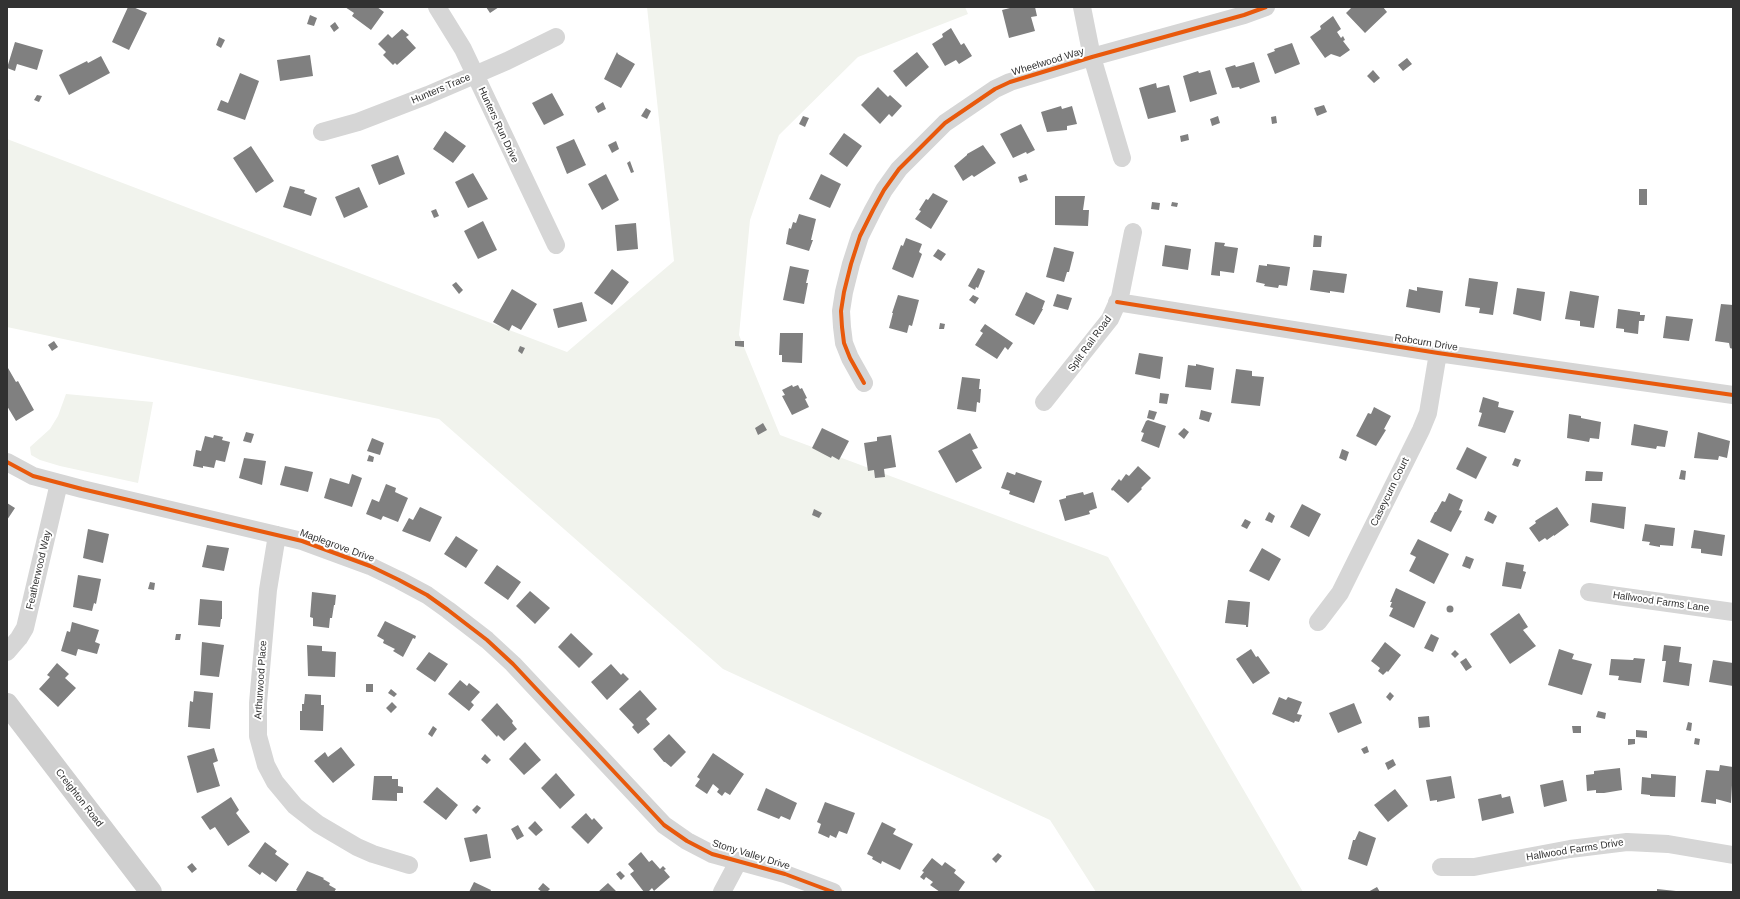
<!DOCTYPE html>
<html>
<head>
<meta charset="utf-8">
<style>
	body { margin:0 }
	#map { position:relative; width:1740px; height:899px; overflow:hidden; background:#fff; font-family:Helvetica,sans-serif }
	canvas { display:block }
	.frame { position:absolute; inset:0; border:8px solid #323232; pointer-events:none }
</style>
</head>
<body>
<div id="map">
<canvas width="1740" height="899"></canvas>
<div class="frame"></div>
</div>
<script>
const ctx = document.querySelector('canvas').getContext('2d');
ctx.lineJoin = 'round';
function paint(path, color) { ctx.fillStyle = color; ctx.fill(path, 'evenodd'); }
const toPath = rows => new Path2D(rows.map(r => 'M' + r).join(''));
function stroke(path, color, width, dash) { ctx.strokeStyle = color; ctx.lineWidth = width; ctx.lineCap = dash ? 'butt' : 'round'; ctx.setLineDash(dash || []); ctx.stroke(path); }
function drawText(font, color, halo, rows, align = 'center') {
  ctx.font = font + ' Helvetica,sans-serif'; ctx.lineWidth = 4; ctx.setLineDash([]); ctx.textBaseline = 'middle'; ctx.strokeStyle = halo; ctx.fillStyle = color; for (const [text, x, y, turn = 0] of rows) {
    ctx.save(); ctx.translate(x, y); ctx.rotate((+turn || 0) * Math.PI / 180); ctx.textAlign = isNaN(turn) ? turn : align; if (halo) ctx.strokeText(text, 0, 0); ctx.fillText(text, 0, 0); ctx.restore();
  }
}
paint(toPath([
	[647,7,965,7,968,14,858,57,779,135,750,220,739,335,780,435,1108,557,1303,892,1096,892,1050,820,723,669,439,419,7,327,7,139,567,352,674,261],
	[66,394,153,402,138,483,60,466,40,460,31,455,30,447,50,429,58,416]
]), '#f1f3ed');
paint(toPath([
	[128,7,133,7,147,13,129,50,112,42],
	[345,7,377,7,384,12,371,30,352,16,354,13],
	[486,7,499,7,490,13],
	[1014,7,1035,7,1037,16,1031,17,1035,31,1009,38,1002,10],
	[1352,7,1383,7,1387,12,1365,33,1346,13],
	[310,15,317,18,314,26,307,24],
	[1333,16,1341,29,1337,32,1341,38,1343,36,1345,40,1343,41,1350,50,1340,57,1331,54,1325,58,1310,37,1321,29,1320,26],
	[335,22,339,28,334,32,330,26],
	[951,28,961,45,964,43,972,56,959,64,956,60,945,66,932,44,943,37,942,34],
	[402,29,409,35,406,37,416,48,397,65,395,63,393,65,383,55,386,52,378,44,388,34,392,38],
	[219,37,225,40,221,48,216,45],
	[15,42,43,50,37,70,17,64,15,71,7,68],
	[1292,43,1300,64,1275,74,1267,54,1275,51,1274,49],
	[617,52,618,54,635,64,621,88,604,79],
	[917,52,929,67,906,87,893,71],
	[310,55,313,76,280,81,277,60],
	[101,56,110,73,69,95,59,75,87,61,88,63],
	[1407,58,1412,64,1403,71,1398,65],
	[1254,62,1260,82,1240,89,1239,87,1232,88,1225,68,1235,65,1236,67],
	[1210,70,1217,94,1190,102,1183,76,1198,71,1199,73],
	[1373,70,1380,78,1374,83,1367,76],
	[240,73,259,81,245,120,217,110,221,100,228,103],
	[1156,83,1157,88,1169,85,1176,112,1148,119,1139,88],
	[878,87,888,97,890,95,902,106,892,117,889,114,880,124,861,105],
	[552,93,564,115,544,125,532,103],
	[37,95,42,96,39,102,34,100],
	[603,102,606,109,598,113,595,107],
	[1324,105,1327,112,1317,116,1314,108],
	[1061,106,1062,109,1072,106,1077,124,1067,126,1067,130,1047,132,1041,112],
	[646,108,651,111,647,119,641,116],
	[803,116,809,118,805,127,799,124],
	[1218,116,1220,123,1212,126,1210,119],
	[1276,116,1277,123,1272,124,1271,117],
	[1021,124,1035,150,1027,154,1026,152,1013,158,1000,134],
	[445,131,466,146,453,163,433,149],
	[844,133,862,146,847,167,829,154],
	[1188,134,1189,140,1181,142,1180,136],
	[574,139,586,165,567,174,556,147],
	[616,141,619,149,612,153,608,145],
	[983,145,996,163,974,177,972,175,963,181,954,166,967,155,967,154],
	[251,146,274,181,256,193,233,158],
	[398,155,405,174,379,185,371,165],
	[630,161,634,172,631,173,627,163],
	[473,173,488,199,468,208,455,182],
	[606,174,619,200,602,210,588,184],
	[821,174,841,184,830,208,809,199],
	[1026,174,1028,180,1020,183,1018,177],
	[290,186,305,190,304,193,317,198,311,216,283,207],
	[359,187,368,207,344,218,335,197],
	[1639,189,1647,189,1647,205,1639,205],
	[933,193,948,201,931,229,915,219,921,211,919,210,926,199,928,200],
	[1055,196,1085,196,1083,210,1089,210,1088,226,1055,225],
	[1152,202,1160,203,1159,210,1151,209],
	[1172,202,1178,203,1177,207,1171,206],
	[436,209,439,216,434,218,431,211],
	[799,214,816,219,811,240,813,240,809,251,786,244,789,228,791,229,793,222,796,223],
	[483,221,497,250,478,259,464,231],
	[636,223,638,249,617,251,615,225],
	[1314,235,1322,236,1321,247,1313,247],
	[906,238,922,244,919,252,922,254,913,278,892,269,901,245,903,246],
	[1215,242,1225,243,1224,246,1238,248,1234,273,1220,271,1220,276,1211,275],
	[1165,245,1191,249,1188,270,1162,266],
	[1054,247,1074,252,1069,272,1067,272,1064,282,1046,277],
	[938,249,946,254,941,261,933,256],
	[1267,264,1290,267,1287,286,1279,285,1278,288,1264,286,1265,284,1256,282,1259,265,1267,266],
	[790,266,809,270,806,283,808,283,804,304,783,300],
	[978,268,985,271,978,288,976,287,975,290,968,286],
	[612,269,629,282,612,305,594,293],
	[1313,270,1347,274,1344,293,1330,291,1330,293,1310,290],
	[1469,278,1498,282,1493,315,1479,313,1480,308,1465,306],
	[456,282,463,290,459,294,452,285],
	[1417,287,1443,291,1440,313,1406,307,1409,289,1417,291],
	[1517,288,1545,292,1541,321,1513,314],
	[512,289,537,304,521,330,512,325,509,331,493,322],
	[1570,291,1599,296,1594,328,1580,326,1580,321,1565,319],
	[1026,292,1045,301,1042,309,1043,309,1034,325,1015,315],
	[1057,294,1072,298,1068,310,1053,306],
	[898,295,919,300,912,326,909,325,907,333,889,328,893,313,892,313],
	[973,295,979,298,975,304,969,300],
	[582,302,587,321,558,328,553,309],
	[1721,304,1733,305,1733,349,1730,348,1729,343,1715,341],
	[1618,309,1640,312,1640,315,1645,315,1644,321,1639,321,1638,334,1624,332,1624,329,1616,328],
	[1666,316,1693,319,1689,341,1663,338],
	[940,323,945,324,944,329,939,329],
	[985,324,1013,343,1008,350,1005,347,997,359,975,345,983,333,980,331],
	[780,333,803,333,802,363,782,362,782,355,779,355],
	[54,341,58,347,52,351,48,345],
	[735,341,744,341,744,347,735,346],
	[520,346,525,348,522,354,518,351],
	[1139,353,1163,357,1160,379,1135,374],
	[1196,364,1214,368,1211,390,1185,387,1188,365,1196,366],
	[8,368,16,382,18,381,34,410,16,421,7,406],
	[1236,369,1252,371,1252,376,1264,377,1260,406,1231,403],
	[962,377,980,379,979,389,981,389,980,403,977,402,976,412,957,409],
	[792,385,793,387,798,385,800,389,802,388,807,398,805,399,809,407,792,415,782,396,785,395,782,390],
	[1160,393,1169,394,1167,404,1159,403],
	[1483,397,1499,402,1498,407,1514,411,1505,433,1478,426,1482,413,1479,412],
	[1374,407,1391,416,1384,429,1386,430,1376,446,1356,436,1368,413,1371,414],
	[1149,410,1157,412,1154,420,1147,418],
	[1201,410,1212,413,1209,422,1199,419],
	[1569,414,1581,416,1581,418,1601,422,1599,439,1590,438,1589,442,1567,438],
	[1148,420,1166,426,1159,448,1141,441,1144,433,1141,432,1146,421],
	[763,423,767,430,758,435,755,428],
	[1634,424,1668,431,1665,447,1657,446,1656,449,1631,445],
	[822,428,849,441,839,460,832,456,831,458,812,448],
	[1184,428,1189,432,1184,439,1178,434],
	[246,432,254,434,251,443,243,441],
	[1698,432,1730,441,1727,458,1719,456,1718,460,1694,458],
	[970,433,978,448,972,450,982,468,956,483,938,451],
	[214,435,223,437,222,440,230,442,225,462,216,460,214,468,203,466,203,468,193,466,196,450,201,451,205,436,213,438],
	[891,435,896,467,884,469,885,477,875,478,874,470,868,471,864,443,877,441,877,437],
	[372,438,384,443,380,455,367,451],
	[1467,447,1487,457,1476,479,1456,469],
	[1342,449,1349,452,1346,461,1339,458],
	[369,455,374,457,373,462,367,461],
	[244,458,266,461,262,485,239,478],
	[1515,458,1521,460,1518,467,1512,465],
	[285,466,313,472,308,492,280,485],
	[1138,466,1151,478,1141,488,1142,489,1128,503,1113,490,1112,491,1111,489,1119,479,1121,481,1126,474,1129,476],
	[1681,470,1686,471,1685,480,1679,479],
	[1586,471,1603,472,1602,481,1585,481],
	[1007,472,1015,475,1016,472,1042,481,1034,503,1009,494,1010,491,1001,488],
	[352,474,362,478,352,507,324,498,330,478,349,484],
	[386,484,396,488,395,492,408,498,398,522,383,516,381,520,366,514,372,499,379,502],
	[1083,492,1084,495,1093,492,1097,508,1089,511,1090,514,1065,521,1059,500,1066,498,1066,496],
	[1449,493,1463,500,1459,510,1462,511,1451,532,1430,522,1435,512,1436,512,1442,501,1445,502],
	[7,503,15,508,7,520],
	[1592,503,1626,507,1624,529,1590,522],
	[1302,504,1321,514,1309,537,1290,527],
	[420,507,442,517,430,542,402,531,409,518,413,520],
	[1557,507,1569,525,1554,536,1554,535,1547,540,1545,538,1539,542,1529,528,1536,523,1535,521],
	[814,509,822,513,819,518,812,515],
	[1488,511,1497,516,1493,524,1484,520],
	[1269,512,1275,516,1272,523,1265,520],
	[1245,519,1251,522,1247,529,1241,526],
	[1645,524,1675,528,1673,546,1660,545,1660,547,1649,545,1650,542,1642,541],
	[88,529,109,534,103,563,83,558],
	[1694,530,1725,535,1722,556,1701,553,1701,549,1691,548],
	[456,536,478,550,466,568,444,554],
	[1418,539,1449,554,1434,584,1409,571,1416,557,1410,554],
	[207,545,229,548,224,571,202,567],
	[1262,548,1281,559,1269,581,1249,571],
	[1466,556,1474,559,1470,569,1462,566],
	[1506,562,1524,565,1523,571,1526,572,1521,589,1502,586],
	[497,565,521,582,508,600,484,583],
	[78,575,101,579,96,604,94,603,92,611,73,607],
	[150,582,155,583,154,590,148,589],
	[1396,588,1426,602,1414,628,1389,616,1393,608,1390,607,1392,602,1390,602],
	[530,591,550,608,535,624,516,606],
	[312,592,336,595,335,605,334,605,332,618,330,618,329,628,313,626,313,618,310,617],
	[200,599,222,601,222,619,221,619,220,627,198,625],
	[1228,600,1250,602,1248,627,1246,627,1246,625,1225,623],
	'1446.5 609a3.5 3.5 0 1 1 7 0a3.5 3.5 0 1 1-7 0Z',
	[1519,613,1528,627,1523,630,1536,646,1510,664,1490,634],
	[385,621,416,636,415,639,413,638,403,657,393,651,395,649,383,643,384,640,377,636],
	[72,622,99,630,95,642,100,644,97,654,78,649,76,656,61,651,67,631,70,632],
	[571,633,593,654,579,668,558,647],
	[176,634,181,634,180,640,175,640],
	[1431,634,1439,638,1433,652,1424,648],
	[202,642,224,645,219,677,200,675],
	[1385,642,1401,655,1388,672,1387,671,1383,675,1378,671,1380,668,1371,661],
	[307,645,322,646,322,651,336,652,335,677,308,676],
	[1664,645,1681,647,1679,662,1692,664,1689,686,1663,682,1666,661,1662,661],
	[1251,649,1256,657,1258,656,1270,673,1253,684,1236,659],
	[1559,649,1574,654,1572,659,1592,664,1582,695,1548,685],
	[1455,650,1459,654,1455,658,1451,654],
	[429,652,448,664,435,682,416,669],
	[1466,658,1472,667,1466,671,1460,662],
	[1634,658,1645,659,1641,683,1618,680,1619,676,1609,675,1611,659,1633,660],
	[1713,660,1733,663,1733,686,1709,682],
	[57,663,69,674,65,678,76,688,58,707,39,689,50,677,47,675],
	[611,664,621,675,623,673,629,679,607,700,591,682],
	[460,680,467,686,469,683,480,692,471,702,474,705,469,711,448,694],
	[366,684,373,684,373,692,366,692],
	[391,689,397,694,394,697,388,693],
	[640,690,657,709,646,719,650,724,638,734,632,727,634,725,619,709],
	[194,691,213,693,210,729,188,727,190,701,193,702],
	[1390,692,1394,696,1390,701,1386,697],
	[305,694,321,695,321,705,324,705,323,731,300,730,300,711,302,711,302,704,304,704],
	[1279,697,1286,700,1288,697,1302,702,1297,714,1302,715,1299,722,1295,721,1294,723,1272,714],
	[392,702,397,707,391,713,386,708],
	[497,703,513,721,512,723,517,729,504,741,498,735,497,737,481,720],
	[1354,703,1362,723,1338,733,1329,713],
	[1598,711,1606,713,1605,719,1596,717],
	[1429,716,1430,727,1419,728,1418,717],
	[1688,722,1692,723,1691,731,1686,730],
	[433,726,437,729,432,737,428,734],
	[1572,726,1581,726,1581,733,1573,733],
	[1636,730,1647,731,1647,738,1636,737],
	[669,734,686,752,671,767,665,762,664,762,653,749],
	[1695,738,1700,739,1699,745,1694,744],
	[1628,739,1635,739,1635,744,1628,745],
	[525,742,541,760,524,775,509,759],
	[1367,746,1369,752,1364,754,1361,749],
	[341,747,355,765,333,783,314,761,325,752,328,757],
	[214,748,218,761,213,763,220,786,197,793,187,756],
	[713,753,744,774,730,795,725,792,722,796,717,792,719,789,713,784,707,794,695,786,700,779,697,777],
	[485,754,491,760,487,764,481,759],
	[1393,759,1396,765,1388,770,1385,763],
	[1720,765,1733,767,1731,803,1716,799,1716,804,1701,802,1706,770,1719,771],
	[1620,768,1622,790,1604,793,1596,793,1596,790,1587,791,1586,775,1594,774,1594,771],
	[556,773,575,795,560,809,541,788],
	[1651,774,1676,776,1675,797,1650,796,1650,795,1641,794,1642,777,1651,778],
	[374,776,392,776,392,779,398,779,398,786,403,787,403,793,397,793,397,801,372,800],
	[1451,776,1455,798,1437,802,1437,800,1430,801,1426,780],
	[1563,780,1567,801,1544,807,1540,785],
	[437,787,458,805,446,820,423,802],
	[766,788,797,803,790,820,781,816,779,819,757,810],
	[1395,789,1408,806,1388,822,1374,805],
	[1501,794,1502,798,1510,796,1514,813,1482,821,1478,799],
	[231,797,239,810,236,813,250,832,228,846,215,827,210,830,201,817],
	[825,802,855,813,847,834,839,831,836,838,830,835,829,838,818,833,821,824,817,822],
	[477,805,481,808,476,814,472,810],
	[586,813,592,820,594,818,603,828,588,844,571,827],
	[535,821,543,830,536,836,528,828],
	[882,822,896,829,893,834,913,844,900,870,882,861,881,864,872,859,873,857,867,854],
	[518,825,524,836,517,840,511,829],
	[1359,831,1376,838,1367,866,1348,859,1353,840,1355,840],
	[487,834,491,858,470,862,464,838],
	[265,842,277,851,275,854,289,864,276,882,262,872,260,875,248,866],
	[641,852,649,862,652,860,660,869,663,866,666,869,664,870,670,877,654,891,652,888,648,892,644,892,630,874,634,871,628,864],
	[998,853,1002,856,996,863,992,859],
	[932,858,942,866,945,862,956,870,954,873,965,882,958,892,940,892,930,885,933,882,926,877,924,880,920,877,924,872,922,871],
	[192,863,197,869,192,873,187,867],
	[307,871,324,878,323,879,330,883,329,885,336,889,334,892,299,892,296,890],
	[620,871,625,876,621,880,616,874],
	[474,882,491,890,490,892,469,892],
	[543,883,550,889,547,892,542,892,538,889],
	[608,883,617,892,598,892],
	[1377,887,1380,892,1368,892],
	[1657,889,1676,891,1676,892,1657,892]
]), '#808080');
stroke(toPath([
	[437,7,463,49,556,245],
	[1082,7,1092,57,1122,158],
	[322,132,358,122,428,95,507,61,556,37],
	[1117,302,1438,353,1733,395],
	[864,383,850,358,844,343,842,327,841,311,844,292,851,264,860,236,873,210,884,190,899,169,945,123,995,89,1010,82,1092,57,1244,15,1266,7],
	[1044,402,1110,319,1120,297,1133,232],
	[7,462,33,476,82,489,302,541,370,566,399,580,427,595,448,610,487,640,513,664,664,825,687,841,712,854,785,874,833,892],
	[277,535,268,590,258,703,258,736,266,765,275,782,295,806,318,824,357,847,373,854,409,865],
	[1589,592,1733,612],
	[1318,622,1340,593,1421,430,1428,413,1438,353],
	[7,652,19,638,25,628,59,483],
	[1441,867,1474,867,1570,849,1627,842,1668,844,1733,855],
	[722,892,738,862]
]), '#d6d6d6', 18);
stroke(toPath([
	[7,704,151,892]
]), '#cfcfcf', 22);
stroke(toPath([
	[1117,302,1438,353,1733,395],
	[864,383,850,358,844,343,842,327,841,311,844,292,851,264,860,236,873,210,884,190,899,169,945,123,995,89,1010,82,1092,57,1244,15,1266,7],
	[7,462,33,476,82,489,302,541,370,566,399,580,427,595,448,610,487,640,513,664,664,825,687,841,712,854,785,874,833,892]
]), '#e8590c', 4);
drawText('10px', '#323232', '#fff', [
	["Wheelwood Way",1048,62,-17],
	["Hunters Trace",441,89,-23],
	["Hunters Run Drive",498,125,65],
	["Robcurn Drive",1426,343,9],
	["Split Rail Road",1090,344,-54],
	["Caseycurn Court",1390,492,-64],
	["Maplegrove Drive",337,546,20],
	["Featherwood Way",39,570,-77],
	["Hallwood Farms Lane",1661,602,8],
	["Arthurwood Place",261,680,-86],
	["Creighton Road",79,798,52],
	["Hallwood Farms Drive",1575,850,-9],
	["Stony Valley Drive",751,855,17]
]);
</script>
</body>
</html>
